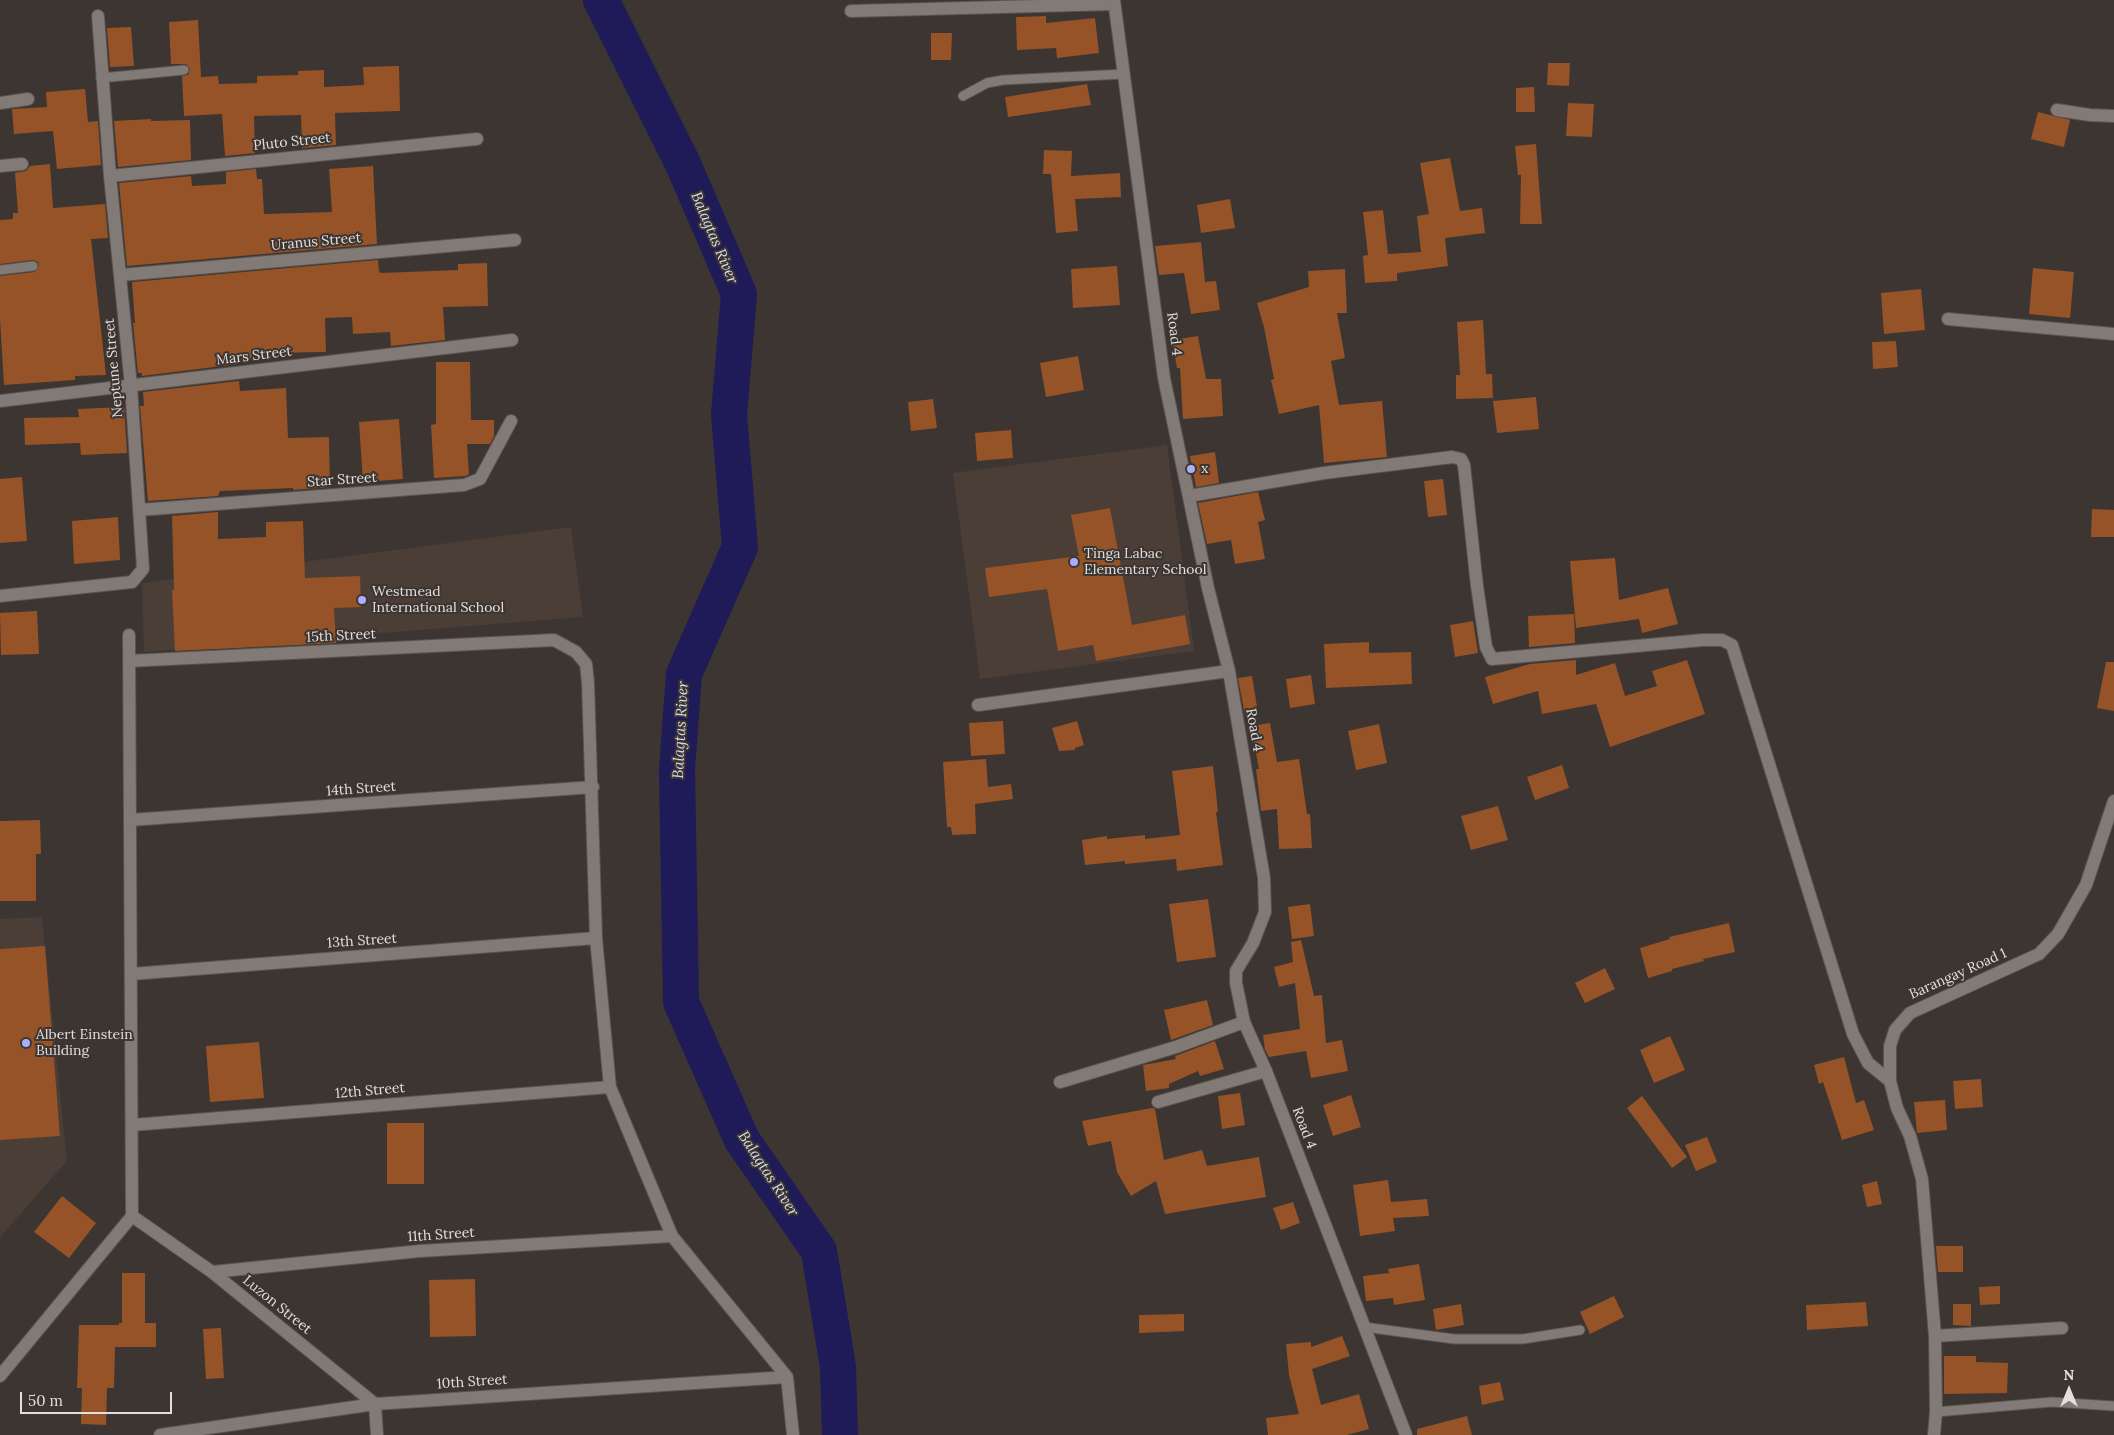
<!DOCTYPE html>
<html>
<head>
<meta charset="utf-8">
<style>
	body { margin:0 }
	#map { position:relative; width:2114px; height:1435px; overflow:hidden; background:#3c3531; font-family:Lora,serif }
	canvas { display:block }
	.north { position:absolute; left:2044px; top:1365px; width:50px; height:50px; -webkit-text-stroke:4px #3c3531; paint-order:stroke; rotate:0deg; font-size:14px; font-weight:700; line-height:20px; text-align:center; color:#e3dfdd }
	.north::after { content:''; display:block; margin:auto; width:18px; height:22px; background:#e3dfdd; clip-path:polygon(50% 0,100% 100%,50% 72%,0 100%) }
	.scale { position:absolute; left:20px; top:1392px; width:152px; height:22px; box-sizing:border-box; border:2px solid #e3dfdd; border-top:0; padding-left:6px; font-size:15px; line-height:18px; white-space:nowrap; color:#e3dfdd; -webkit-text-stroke:4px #3c3531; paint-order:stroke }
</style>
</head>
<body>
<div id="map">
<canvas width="2114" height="1435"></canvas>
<div class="north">N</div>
<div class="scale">50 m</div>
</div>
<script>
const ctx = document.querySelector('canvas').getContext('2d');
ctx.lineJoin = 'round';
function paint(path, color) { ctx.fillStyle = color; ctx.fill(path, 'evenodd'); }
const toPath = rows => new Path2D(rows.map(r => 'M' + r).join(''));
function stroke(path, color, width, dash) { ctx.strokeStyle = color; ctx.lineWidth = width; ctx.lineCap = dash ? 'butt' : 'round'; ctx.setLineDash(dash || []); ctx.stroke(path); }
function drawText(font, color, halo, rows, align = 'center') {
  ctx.font = font + ' Lora,serif'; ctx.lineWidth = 4; ctx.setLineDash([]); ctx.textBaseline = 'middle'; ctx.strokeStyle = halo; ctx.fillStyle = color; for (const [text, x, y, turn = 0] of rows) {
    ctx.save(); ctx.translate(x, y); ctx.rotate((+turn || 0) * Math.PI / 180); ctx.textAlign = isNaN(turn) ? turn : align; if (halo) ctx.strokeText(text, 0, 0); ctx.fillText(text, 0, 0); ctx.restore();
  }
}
paint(toPath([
	[1167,445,1194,651,980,679,953,473],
	[571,527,583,617,144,652,142,583],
	[42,917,67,1161,0,1237,0,919]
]), '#4b3e37');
stroke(toPath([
	[601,0,683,164,739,294,729,415,740,547,684,674,677,769,681,1002,742,1140,819,1251,838,1367,840,1435]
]), '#1e1b58', 36);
paint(toPath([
	[1046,16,1046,23,1095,18,1099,53,1057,58,1056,48,1017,50,1016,17],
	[198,20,201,77,218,76,219,84,257,83,257,76,298,75,298,71,324,70,324,87,364,85,363,67,399,66,400,111,335,113,336,145,302,148,301,115,254,116,255,153,225,156,222,114,184,116,182,76,188,75,190,69,186,64,171,64,169,22],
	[131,27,134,66,110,67,107,28],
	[931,33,952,33,951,60,931,60],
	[1548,63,1570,63,1569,86,1547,85],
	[1087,84,1091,105,1008,117,1005,97],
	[1534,87,1535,112,1516,112,1516,88],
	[85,89,88,122,98,121,101,165,57,169,53,131,14,134,12,109,47,107,46,92],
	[1568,103,1594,104,1592,137,1566,136],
	[2038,112,2070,120,2064,147,2031,139],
	[151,119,151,121,190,120,191,160,118,167,114,121],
	[1536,144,1542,224,1520,224,1521,175,1518,175,1515,146],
	[1044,150,1072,151,1071,176,1120,173,1121,197,1075,199,1078,231,1056,233,1051,174,1043,174],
	[1450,158,1460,211,1482,208,1485,233,1445,238,1448,266,1397,273,1397,281,1365,283,1363,256,1368,255,1363,212,1383,210,1388,254,1421,252,1417,216,1429,214,1420,163],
	[50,164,53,208,105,204,108,238,91,239,106,375,75,376,75,380,4,385,0,319,0,276,34,272,39,266,38,262,33,260,0,264,0,220,13,219,13,213,18,213,15,173,26,171,30,166],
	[373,166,377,244,127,266,119,183,191,176,192,186,226,184,226,172,256,169,257,179,262,179,264,214,332,212,329,169],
	[1230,199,1235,228,1201,233,1197,205],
	[1201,242,1205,282,1216,281,1220,310,1191,314,1184,273,1159,275,1155,246],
	[378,260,379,271,381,273,458,270,458,264,487,263,488,306,443,307,445,340,391,346,390,332,353,334,352,317,325,318,326,352,272,353,272,358,237,360,238,364,142,376,142,373,138,373,133,323,135,323,132,282],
	[1117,266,1120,305,1073,308,1071,269],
	[2033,268,2074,272,2070,318,2029,314],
	[1345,269,1347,313,1337,313,1345,358,1331,361,1339,405,1382,401,1387,457,1324,463,1319,405,1279,414,1271,380,1274,379,1264,327,1257,303,1309,287,1308,271],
	[1921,289,1925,330,1884,334,1881,293],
	[1483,320,1486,374,1492,374,1493,398,1456,399,1456,375,1460,375,1457,322],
	[1198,336,1206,379,1221,379,1223,416,1183,419,1180,368,1177,368,1172,340],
	[1896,341,1898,367,1873,369,1872,342],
	[1078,356,1084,390,1046,397,1040,363],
	[436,362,470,362,471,420,494,420,494,436,490,444,467,444,469,474,466,476,434,478,431,425,436,424],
	[239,381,240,391,286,388,288,438,329,437,330,487,293,490,293,488,220,491,218,496,148,501,140,406,144,406,143,392],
	[1536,397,1539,429,1497,433,1493,401],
	[933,399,937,428,911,431,908,402],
	[124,407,127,453,81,455,80,443,25,445,24,418,79,417,78,409],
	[399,419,403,479,363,482,359,422],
	[1011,430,1013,458,977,461,975,433],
	[1215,452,1219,483,1196,487,1190,456],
	[22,477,27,541,0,543,0,479],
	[1443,479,1447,515,1428,517,1424,481],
	[1258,492,1265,520,1258,522,1265,559,1235,564,1231,540,1207,544,1198,503],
	[1110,508,1132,625,1185,615,1190,644,1096,661,1093,645,1058,651,1047,589,989,597,985,568,1079,556,1071,515],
	[2092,509,2114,510,2114,537,2091,537],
	[218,512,218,539,266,537,266,522,303,521,305,578,360,576,361,607,334,608,336,643,175,651,172,590,174,590,172,516],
	[118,517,120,560,74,564,72,521],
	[1615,558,1619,600,1668,588,1678,624,1642,633,1639,619,1576,628,1570,561],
	[37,611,39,654,1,655,0,613],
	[1574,614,1575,643,1529,647,1528,616],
	[1473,621,1478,653,1455,657,1450,625],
	[1369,642,1369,653,1411,652,1412,684,1326,688,1324,644],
	[1576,660,1576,675,1615,663,1625,696,1657,686,1652,671,1687,660,1705,714,1610,747,1596,704,1542,714,1538,691,1493,704,1485,677,1530,664],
	[2106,662,2114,662,2114,711,2097,708],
	[1311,675,1315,704,1290,708,1286,679],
	[1252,676,1258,713,1245,715,1238,678],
	[1003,721,1005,754,971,756,969,723],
	[1077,721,1084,745,1075,748,1075,750,1059,751,1052,728],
	[1270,723,1277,762,1299,759,1307,814,1310,814,1312,848,1279,849,1277,809,1261,811,1256,769,1259,769,1251,726],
	[1379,724,1387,763,1356,770,1348,731],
	[986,759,988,787,1011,784,1013,799,975,804,976,834,952,835,951,827,947,827,943,762],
	[1562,765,1569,788,1535,800,1527,777],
	[1213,766,1218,812,1216,812,1223,865,1177,871,1176,859,1125,864,1125,861,1085,865,1082,840,1107,836,1107,839,1145,835,1145,839,1180,835,1172,771],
	[1498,806,1508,840,1471,850,1461,816],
	[40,820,41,854,36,854,36,901,0,901,0,821],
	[1208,899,1216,957,1177,962,1169,904],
	[1310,904,1314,936,1292,939,1288,907],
	[1729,923,1735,952,1703,959,1704,961,1672,969,1672,971,1648,978,1640,948,1670,939,1669,937],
	[1301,940,1314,996,1322,995,1326,1043,1342,1040,1348,1071,1311,1078,1306,1051,1269,1057,1265,1050,1263,1035,1300,1029,1295,983,1279,987,1274,967,1293,962,1291,942],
	[45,946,60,1136,0,1140,0,949],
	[1605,968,1615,989,1585,1003,1575,983],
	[1207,1000,1213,1025,1171,1040,1164,1010],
	[1670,1036,1685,1070,1654,1083,1640,1050],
	[1215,1041,1224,1069,1200,1076,1198,1071,1169,1084,1169,1088,1146,1091,1143,1065,1176,1059,1175,1056],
	[259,1042,264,1098,210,1102,206,1046],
	[1844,1057,1856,1103,1864,1100,1874,1130,1842,1140,1823,1082,1819,1084,1814,1065],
	[1981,1079,1983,1107,1955,1109,1953,1081],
	[1240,1093,1245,1125,1222,1129,1218,1096],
	[1351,1095,1361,1127,1333,1136,1323,1105],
	[1642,1096,1687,1157,1672,1168,1627,1108],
	[1945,1100,1947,1130,1917,1133,1914,1102],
	[1152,1108,1155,1109,1164,1160,1202,1150,1207,1166,1259,1157,1266,1197,1165,1214,1156,1181,1131,1196,1117,1172,1111,1141,1088,1146,1082,1121],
	[387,1123,424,1123,424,1184,387,1184],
	[1707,1137,1717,1162,1696,1171,1685,1145],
	[1388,1180,1391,1202,1427,1199,1429,1216,1393,1218,1395,1231,1360,1236,1353,1185],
	[1877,1181,1882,1204,1867,1207,1862,1185],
	[62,1196,96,1223,69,1258,34,1232],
	[1293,1202,1300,1223,1281,1230,1273,1208],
	[1936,1246,1963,1246,1963,1272,1938,1272],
	[1419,1264,1425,1300,1394,1305,1393,1298,1366,1301,1363,1276,1389,1273,1388,1269],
	[122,1273,145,1273,145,1323,156,1323,156,1347,115,1347,114,1388,107,1388,106,1425,81,1424,82,1388,77,1388,79,1325,119,1325,119,1323,122,1323],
	[475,1279,476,1336,430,1337,429,1280],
	[2000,1286,2000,1304,1980,1305,1979,1287],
	[1614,1296,1624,1317,1590,1334,1580,1312],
	[1866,1302,1868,1326,1807,1330,1806,1305],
	[1461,1304,1464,1325,1436,1330,1433,1309],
	[1953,1304,1971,1304,1971,1326,1953,1325],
	[1184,1314,1184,1331,1139,1333,1139,1315],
	[221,1328,224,1378,206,1379,203,1329],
	[1342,1336,1350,1356,1312,1369,1321,1405,1359,1394,1369,1429,1347,1435,1268,1435,1266,1418,1299,1414,1289,1375,1286,1344,1311,1342,1311,1347],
	[1944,1356,1976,1356,1976,1362,2008,1363,2007,1393,1944,1394],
	[1500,1382,1504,1400,1482,1405,1479,1386],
	[1467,1416,1472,1435,1417,1435,1417,1429]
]), '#965327');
const service = toPath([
	[101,78,184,70],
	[963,96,987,83,1003,80,1125,74],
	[0,270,33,266],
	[1364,1327,1454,1339,1523,1339,1580,1330],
	[1936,1412,2052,1402,2114,1406]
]);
const minor = toPath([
	[851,11,1114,4],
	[0,103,28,99],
	[2057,110,2090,115,2114,116],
	[0,166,22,164],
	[110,176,477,139],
	[121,275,515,240],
	[1948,319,2114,334],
	[0,401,512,340],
	[1189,496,1324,473,1452,457,1461,459,1464,465,1477,586,1486,647,1492,659,1703,640,1722,640,1732,645,1853,1034,1868,1063,1890,1081],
	[139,510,464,485,480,479,511,421],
	[0,596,132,582,143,569,131,386,110,176,98,16],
	[129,661,554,640,576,652,586,664,588,683,596,938,610,1087,672,1236,787,1377,793,1435],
	[978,705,1229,671],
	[130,820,593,787],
	[131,974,596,938],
	[1060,1082,1176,1047,1244,1022],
	[1158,1102,1266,1071],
	[132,1125,610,1087],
	[132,1216,212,1272,375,1404,377,1435],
	[212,1272,420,1251,672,1236],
	[1935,1336,2062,1328],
	[0,1376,132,1216,129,635],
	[160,1435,375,1404,787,1377]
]);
const tertiary = toPath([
	[1114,0,1164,378,1208,588,1229,671,1264,878,1265,912,1253,943,1236,971,1236,983,1244,1022,1266,1071,1406,1435],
	[1934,1435,1936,1412,1935,1336,1922,1179,1910,1136,1897,1108,1890,1081,1890,1046,1895,1030,1910,1013,2039,954,2058,934,2086,885,2114,801]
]);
stroke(service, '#595350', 11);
stroke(minor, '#595350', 14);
stroke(tertiary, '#595350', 14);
stroke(service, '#827a76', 9);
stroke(minor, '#827a76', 12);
stroke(tertiary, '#827a76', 12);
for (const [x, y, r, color] of [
	[1191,469,5,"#a8b0fc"],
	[1074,562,5,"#a8b0fc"],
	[362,600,5,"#a8b0fc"],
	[26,1043,5,"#a8b0fc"]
]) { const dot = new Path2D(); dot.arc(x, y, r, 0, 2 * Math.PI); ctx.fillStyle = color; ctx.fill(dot); stroke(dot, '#3c3531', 2); }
drawText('14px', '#e3dfdd', '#3c3531', [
	["Pluto Street",292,142,-6],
	["Uranus Street",316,242,-5],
	["Road 4",1174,334,83],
	["Mars Street",254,356,-7],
	["Neptune Street",114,368,-95],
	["Star Street",342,480,-4],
	["15th Street",341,636,-3],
	["Road 4",1254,730,80],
	["14th Street",361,789,-4],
	["13th Street",362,941,-4],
	["Barangay Road 1",1958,974,-24],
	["12th Street",370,1091,-5],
	["Road 4",1304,1128,69],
	["11th Street",441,1235,-4],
	["Luzon Street",277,1305,39],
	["10th Street",472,1382,-4]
]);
drawText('14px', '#e3dfdd', '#3c3531', [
	["x",1201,469],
	["Tinga Labac",1084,554],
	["Elementary School",1084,570],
	["Westmead",372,592],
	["International School",372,608],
	["Albert Einstein",36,1035],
	["Building",36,1051]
], 'left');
drawText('italic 15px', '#d9dcef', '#3c3531', [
	["Balagtas River",714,238,67],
	["Balagtas River",681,730,-87],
	["Balagtas River",768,1174,57]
]);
</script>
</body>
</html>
